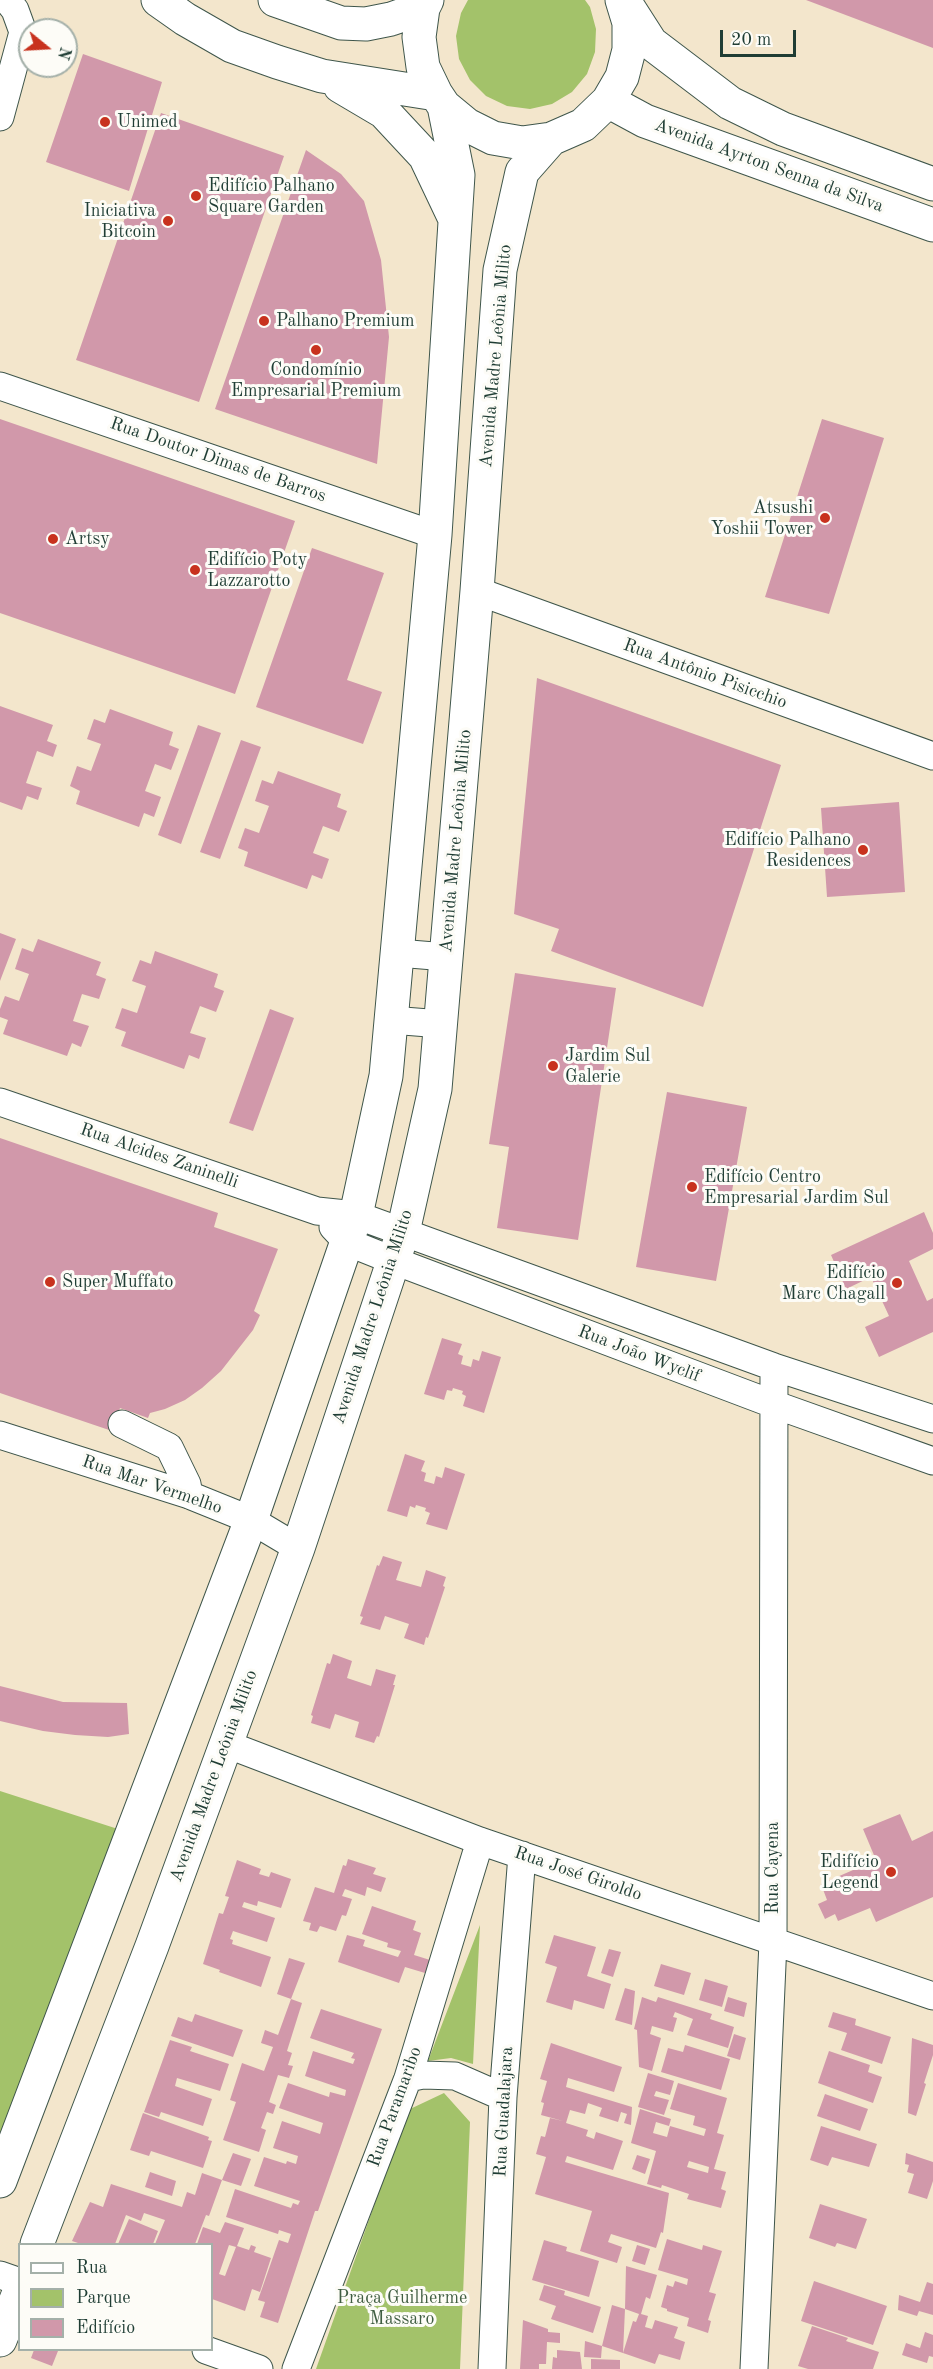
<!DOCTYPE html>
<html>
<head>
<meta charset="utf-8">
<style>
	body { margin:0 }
	#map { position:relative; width:933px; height:2369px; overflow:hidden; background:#f3e6cc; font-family:"Old Standard TT",serif }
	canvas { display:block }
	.legend { position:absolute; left:18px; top:2243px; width:195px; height:108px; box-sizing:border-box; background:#fdfcf7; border:2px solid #a4b0a9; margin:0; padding:8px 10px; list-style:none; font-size:18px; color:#1f3d34 }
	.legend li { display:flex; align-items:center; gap:12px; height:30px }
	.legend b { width:30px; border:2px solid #a4b0a9 }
	.north { position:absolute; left:18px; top:18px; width:60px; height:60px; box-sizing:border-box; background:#fdfcf7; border:2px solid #a4b0a9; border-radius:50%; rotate:108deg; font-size:16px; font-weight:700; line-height:24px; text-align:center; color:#1f3d34 }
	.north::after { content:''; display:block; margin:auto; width:21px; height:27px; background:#c8321e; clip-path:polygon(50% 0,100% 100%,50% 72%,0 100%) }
	.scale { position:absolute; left:720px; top:30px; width:76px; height:27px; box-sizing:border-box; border:3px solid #1f3d34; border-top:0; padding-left:8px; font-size:18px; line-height:21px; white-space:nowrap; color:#1f3d34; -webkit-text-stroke:4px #fdfcf7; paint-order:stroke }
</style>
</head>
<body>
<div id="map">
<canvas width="933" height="2369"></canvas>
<ul class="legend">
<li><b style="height:8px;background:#fff"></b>Rua</li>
<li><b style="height:16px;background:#a3c26a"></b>Parque</li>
<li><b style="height:16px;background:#d198aa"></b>Edifício</li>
</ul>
<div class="north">N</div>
<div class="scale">20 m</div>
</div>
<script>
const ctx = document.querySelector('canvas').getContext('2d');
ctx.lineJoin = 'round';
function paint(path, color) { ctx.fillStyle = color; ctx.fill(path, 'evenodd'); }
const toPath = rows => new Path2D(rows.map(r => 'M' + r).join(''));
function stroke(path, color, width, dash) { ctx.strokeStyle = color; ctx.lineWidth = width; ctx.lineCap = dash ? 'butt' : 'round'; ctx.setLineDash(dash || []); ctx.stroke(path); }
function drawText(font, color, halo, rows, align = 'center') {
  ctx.font = font + ' "Old Standard TT",serif'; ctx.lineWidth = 6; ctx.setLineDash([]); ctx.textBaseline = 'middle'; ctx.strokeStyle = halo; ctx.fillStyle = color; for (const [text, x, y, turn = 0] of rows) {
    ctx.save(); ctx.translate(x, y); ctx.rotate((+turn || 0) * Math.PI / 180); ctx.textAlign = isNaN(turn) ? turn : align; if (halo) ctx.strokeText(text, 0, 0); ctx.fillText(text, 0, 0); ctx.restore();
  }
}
paint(toPath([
	[468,0,585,0,590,7,596,29,595,52,587,74,572,92,552,104,530,109,507,106,486,96,470,80,459,59,456,36,461,13],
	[0,1791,121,1830,0,2153],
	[480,1925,473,2064,451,2058,428,2061],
	[444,2093,470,2122,460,2369,316,2369,408,2110]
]), '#a3c26a');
paint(toPath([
	[806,0,933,0,933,48],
	[83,54,162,82,129,191,46,162],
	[161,113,284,156,199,402,76,360],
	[306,150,341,174,364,201,381,260,389,337,377,464,215,409],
	[0,419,295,521,235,694,0,613],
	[822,419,884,438,829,614,765,597],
	[312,548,384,573,347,680,382,692,363,744,256,707],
	[537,678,781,765,703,1007,551,951,559,929,514,914],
	[0,706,53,725,47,741,57,745,53,757,37,751,26,783,42,788,38,800,27,796,22,810,0,802],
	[110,709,173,732,169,745,179,749,171,770,155,764,145,791,161,797,154,817,144,813,139,827,76,804,80,791,70,786,77,766,91,771,101,744,87,739,94,719,105,723],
	[198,725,221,733,181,844,158,835],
	[241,740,261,747,220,859,200,852],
	[278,771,341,794,337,807,347,811,339,832,323,826,313,853,329,859,322,879,312,875,307,889,244,866,248,852,238,848,245,828,259,833,269,806,255,801,262,780,273,784],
	[899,802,905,892,827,897,821,808],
	[0,933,16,939,0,981],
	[38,939,101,962,96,975,106,979,99,999,82,994,73,1021,89,1026,81,1047,72,1043,67,1056,3,1034,8,1020,0,1017,0,1009,5,996,19,1001,29,974,15,969,22,948,33,952],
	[155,951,218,974,214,987,224,991,216,1012,200,1006,190,1033,206,1038,199,1059,189,1055,184,1069,121,1046,126,1032,115,1028,122,1008,137,1013,146,986,132,981,140,960,151,964],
	[515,973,616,988,578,1240,497,1228,509,1147,489,1144],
	[270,1009,294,1018,253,1131,229,1123],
	[667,1092,747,1107,716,1281,636,1267],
	[0,1138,218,1213,214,1227,278,1249,254,1311,260,1315,253,1330,221,1371,202,1388,185,1400,165,1409,150,1413,148,1418,120,1408,112,1431,0,1393],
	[924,1212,933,1233,933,1249,909,1261,927,1301,933,1298,933,1332,879,1357,865,1327,889,1316,871,1277,846,1289,831,1255],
	[442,1338,462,1344,458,1354,463,1356,461,1364,471,1367,473,1359,479,1361,482,1351,501,1357,484,1413,463,1406,466,1396,462,1394,463,1391,453,1388,452,1391,447,1390,444,1400,424,1394],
	[405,1454,425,1461,421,1471,426,1473,424,1481,434,1484,436,1476,442,1478,445,1467,465,1474,447,1530,426,1524,430,1513,425,1511,426,1508,416,1505,415,1508,410,1506,407,1517,387,1511],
	[383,1556,402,1562,396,1580,421,1587,426,1570,446,1577,443,1586,445,1587,428,1638,426,1637,424,1645,404,1638,409,1624,385,1616,380,1630,360,1624,363,1617,360,1616,377,1565,379,1566],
	[333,1654,352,1661,347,1678,371,1686,376,1669,396,1675,393,1685,395,1685,379,1737,377,1736,374,1743,355,1737,359,1722,335,1714,330,1729,311,1723,313,1716,311,1715,327,1663,330,1664],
	[0,1686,63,1702,127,1703,129,1734,108,1737,75,1735,43,1731,0,1721],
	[900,1814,912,1841,933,1831,933,1897,876,1922,870,1908,838,1921,835,1914,825,1919,818,1904,827,1900,821,1884,876,1860,863,1829],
	[348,1859,376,1868,373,1874,386,1878,381,1892,367,1887,365,1896,345,1889,342,1896,352,1899,346,1916,342,1915,336,1931,320,1926,317,1932,309,1930,311,1923,303,1921,315,1887,334,1893,343,1865,346,1866],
	[237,1860,261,1869,259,1874,269,1877,271,1872,291,1879,281,1908,258,1901,257,1906,244,1902,242,1907,275,1918,267,1942,233,1931,230,1939,233,1940,232,1944,271,1957,261,1987,219,1972,220,1970,203,1964,219,1913,223,1914,229,1897,225,1896],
	[372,1906,416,1921,413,1930,421,1933,414,1955,430,1960,425,1973,405,1967,399,1983,338,1962,347,1935,365,1940,363,1946,398,1957,401,1951,387,1947,388,1943,362,1934],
	[554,1935,596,1947,587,1976,611,1984,604,2009,574,2000,572,2010,546,2002,557,1967,545,1963],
	[609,1949,621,1952,613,1977,601,1973],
	[289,1958,305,1963,291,1999,277,1994],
	[661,1964,691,1973,684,1995,654,1986],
	[705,1979,728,1986,722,2007,699,2000],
	[625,1988,635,1991,632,2025,615,2020],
	[642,1997,656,2002,658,1997,712,2014,710,2019,734,2027,728,2048,687,2035,693,2019,675,2012,673,2017,677,2018,673,2032,652,2026,650,2034,661,2038,652,2071,639,2067,637,2030,634,2029],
	[728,1997,747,2003,744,2017,724,2011],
	[291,1999,302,2003,287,2051,292,2053,288,2065,293,2066,289,2078,278,2075,269,2102,276,2105,273,2114,267,2112,261,2128,266,2130,259,2152,223,2140,236,2102,230,2100,242,2063,264,2071,273,2047,261,2043,265,2030,278,2035],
	[321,2009,382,2029,318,2211,315,2211,278,2323,260,2317,265,2302,258,2300,279,2240,288,2243,291,2234,279,2230,278,2234,226,2217,235,2189,291,2208,293,2203,298,2205,300,2201,254,2186,264,2157,286,2164,287,2161,296,2164,298,2156,273,2148,282,2121,320,2134,323,2123,279,2108,288,2083,329,2097,330,2092,345,2096,346,2090,305,2076,313,2051,353,2064,355,2059,351,2058,354,2053,310,2038],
	[833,2012,856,2019,855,2025,891,2037,882,2064,841,2050,847,2033,828,2027],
	[195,2014,243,2030,233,2057,171,2036,178,2017,192,2022],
	[734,2034,746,2038,740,2060,727,2056],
	[912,2038,933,2045,933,2055,924,2083,926,2084,916,2116,908,2113],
	[170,2040,192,2047,190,2051,229,2064,220,2091,177,2078,175,2086,212,2099,203,2126,161,2112,159,2117,144,2112],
	[551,2043,622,2067,614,2092,568,2078,566,2087,632,2107,631,2125,624,2123,627,2114,621,2112,618,2122,599,2116,602,2108,588,2103,585,2114,570,2110,566,2123,588,2130,586,2136,594,2139,596,2132,623,2141,613,2170,567,2156,565,2162,669,2193,663,2233,661,2232,656,2248,611,2234,608,2242,622,2247,617,2263,580,2251,592,2211,535,2194,546,2157,536,2154,541,2136,545,2137,550,2118,563,2121,541,2115,544,2103,541,2102,547,2081,540,2079],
	[685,2045,730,2059,721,2090,661,2072,668,2048,683,2052],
	[829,2051,870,2065,868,2072,882,2077,873,2103,818,2083],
	[648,2073,674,2081,670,2095,656,2091,654,2096,669,2100,664,2115,638,2107],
	[678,2083,727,2098,717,2133,724,2135,714,2169,726,2172,721,2189,726,2191,721,2208,687,2199,689,2194,662,2185,661,2188,647,2184,656,2151,631,2143,640,2109,671,2119,669,2126,656,2122,653,2133,667,2137,670,2126,704,2136,706,2129,693,2125,695,2116,670,2109],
	[689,2161,709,2167,708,2173,687,2167],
	[825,2094,868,2109,860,2131,817,2116],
	[143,2113,209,2137,208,2140,212,2141,203,2168,151,2151,149,2156,130,2150],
	[821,2126,877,2144,869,2167,832,2157,828,2166,810,2160],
	[233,2153,251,2159,241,2186,222,2180],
	[906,2153,933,2162,933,2181,927,2199,908,2193,914,2174,907,2172,909,2165,905,2164],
	[637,2155,650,2159,645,2174,632,2169],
	[150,2172,176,2181,172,2196,145,2187],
	[202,2173,222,2180,209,2216,206,2215,195,2244,155,2244,165,2220,144,2213,141,2221,126,2215,115,2244,81,2244,72,2241,90,2202,103,2207,111,2184,182,2207,187,2192,195,2195],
	[820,2204,867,2219,856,2249,837,2243,835,2247,809,2238],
	[129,2219,158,2231,153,2244,118,2244],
	[225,2222,244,2228,237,2246,249,2250,251,2245,256,2247,254,2252,271,2258,260,2292,252,2289,245,2311,212,2299,212,2244,197,2244,203,2227,220,2233],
	[229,2245,236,2247,225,2276,219,2274],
	[667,2239,702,2250,703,2245,722,2251,709,2292,716,2294,708,2320,711,2321,708,2333,687,2326,689,2318,667,2311,667,2309,661,2307,667,2285,673,2287,675,2281,687,2285,688,2279,658,2270],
	[544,2240,567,2247,566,2251,599,2261,589,2297,532,2280],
	[637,2245,650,2249,645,2265,632,2261],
	[626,2266,657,2275,650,2299,646,2297,641,2314,648,2316,645,2327,652,2329,655,2320,678,2327,674,2338,685,2342,680,2360,659,2354,655,2364,623,2353,633,2321,636,2322,639,2314,625,2309],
	[814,2281,887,2306,873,2345,801,2321],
	[927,2282,933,2284,933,2315,919,2311,917,2316,898,2310,899,2295,920,2302],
	[544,2285,565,2291,564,2295,601,2307,593,2333,551,2319,556,2306,539,2300],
	[612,2305,625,2309,623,2353,602,2346],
	[523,2320,548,2329,548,2332,560,2333,560,2343,547,2342,546,2364,539,2364,539,2369,520,2369],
	[812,2326,848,2338,846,2341,879,2352,873,2369,808,2369,798,2366],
	[925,2332,933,2335,933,2357,929,2356,927,2363,902,2355,906,2343,920,2348],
	[585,2341,602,2346,601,2358,584,2357],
	[34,2350,58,2351,52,2366,31,2358],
	[557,2350,580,2352,582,2369,552,2369,553,2357,557,2358],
	[591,2359,620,2360,620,2369,591,2369]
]), '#d198aa');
const minor = toPath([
	[0,117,23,32,15,10,7,0],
	[0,386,435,535],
	[477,591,933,756],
	[398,953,446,957],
	[391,1020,441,1024],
	[0,1102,317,1211,356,1215,774,1367,933,1419],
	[333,1227,347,1242,392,1260,773,1404,933,1461],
	[122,1424,169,1447,187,1484,189,1495],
	[0,1435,189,1495,251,1520,298,1548],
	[226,1744,480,1841,933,1996],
	[408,2078,423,2075,455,2076,503,2097],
	[0,2275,20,2282],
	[206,2350,259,2369],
	[296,2369,408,2078,480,1841],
	[492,2369,503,2097,522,1855],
	[754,2369,773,1942,774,1367]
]);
const major = toPath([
	[158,0,185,19,232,46,277,62,322,76,436,94],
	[275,0,341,23,366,24,391,19,423,8],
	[427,0,423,8,419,37,423,67,436,94,444,106,467,125,493,138,522,143,551,139,583,125,608,101,622,77,629,50,629,23,622,0],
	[628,7,651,43,730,103,783,129,933,184],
	[340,86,384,112,425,156,454,217],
	[608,101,645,121,933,225],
	[0,2181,251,1520,356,1215,386,1076,435,535,458,175,444,106],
	[37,2244,152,1946,298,1548,403,1232,435,1089,477,591,500,270,522,172,551,139],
	[0,2340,20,2290]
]);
stroke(minor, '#3f564b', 29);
stroke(major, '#3f564b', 35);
stroke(minor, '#fff', 27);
stroke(major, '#fff', 33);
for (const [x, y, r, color] of [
	[105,122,6,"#c8321e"],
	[196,196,6,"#c8321e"],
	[168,221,6,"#c8321e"],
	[264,321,6,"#c8321e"],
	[316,350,6,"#c8321e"],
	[825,518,6,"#c8321e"],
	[53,539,6,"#c8321e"],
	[195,570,6,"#c8321e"],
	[863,850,6,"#c8321e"],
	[553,1066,6,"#c8321e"],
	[692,1187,6,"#c8321e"],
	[50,1282,6,"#c8321e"],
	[897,1283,6,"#c8321e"],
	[891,1872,6,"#c8321e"]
]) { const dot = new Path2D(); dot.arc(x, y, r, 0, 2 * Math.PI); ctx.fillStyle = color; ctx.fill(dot); stroke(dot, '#fdfcf7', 2); }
drawText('18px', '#1f3d34', '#fdfcf7', [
	["Unimed",117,122],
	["Edifício Palhano",208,186],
	["Square Garden",208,207],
	["Iniciativa",156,211,"right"],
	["Bitcoin",156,232,"right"],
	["Palhano Premium",276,321],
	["Condomínio",316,370,"center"],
	["Empresarial Premium",316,391,"center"],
	["Atsushi",813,508,"right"],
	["Yoshii Tower",813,529,"right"],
	["Artsy",65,539],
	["Edifício Poty",207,560],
	["Lazzarotto",207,581],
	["Edifício Palhano",851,840,"right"],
	["Residences",851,861,"right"],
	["Jardim Sul",565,1056],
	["Galerie",565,1077],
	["Edifício Centro",704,1177],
	["Empresarial Jardim Sul",704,1198],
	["Edifício",885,1273,"right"],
	["Marc Chagall",885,1294,"right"],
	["Super Muffato",62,1282],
	["Edifício",879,1862,"right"],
	["Legend",879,1883,"right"]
], 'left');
drawText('18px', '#1f3d34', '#fdfcf7', [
	["Avenida Ayrton Senna da Silva",769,166,20],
	["Avenida Madre Leônia Milito",496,356,-85],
	["Rua Doutor Dimas de Barros",218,460,19],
	["Rua Antônio Pisicchio",705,674,20],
	["Avenida Madre Leônia Milito",456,841,-85],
	["Rua Alcides Zaninelli",159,1156,19],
	["Avenida Madre Leônia Milito",373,1317,-72],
	["Rua João Wyclif",639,1354,21],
	["Rua Mar Vermelho",152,1485,19],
	["Avenida Madre Leônia Milito",214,1776,-70],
	["Rua Cayena",773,1868,-90],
	["Rua José Giroldo",578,1874,19],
	["Rua Paramaribo",395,2107,-70],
	["Rua Guadalajara",504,2112,-87]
]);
drawText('18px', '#405e42', '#fdfcf7', [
	["Praça Guilherme",402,2298],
	["Massaro",402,2319]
]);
</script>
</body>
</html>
